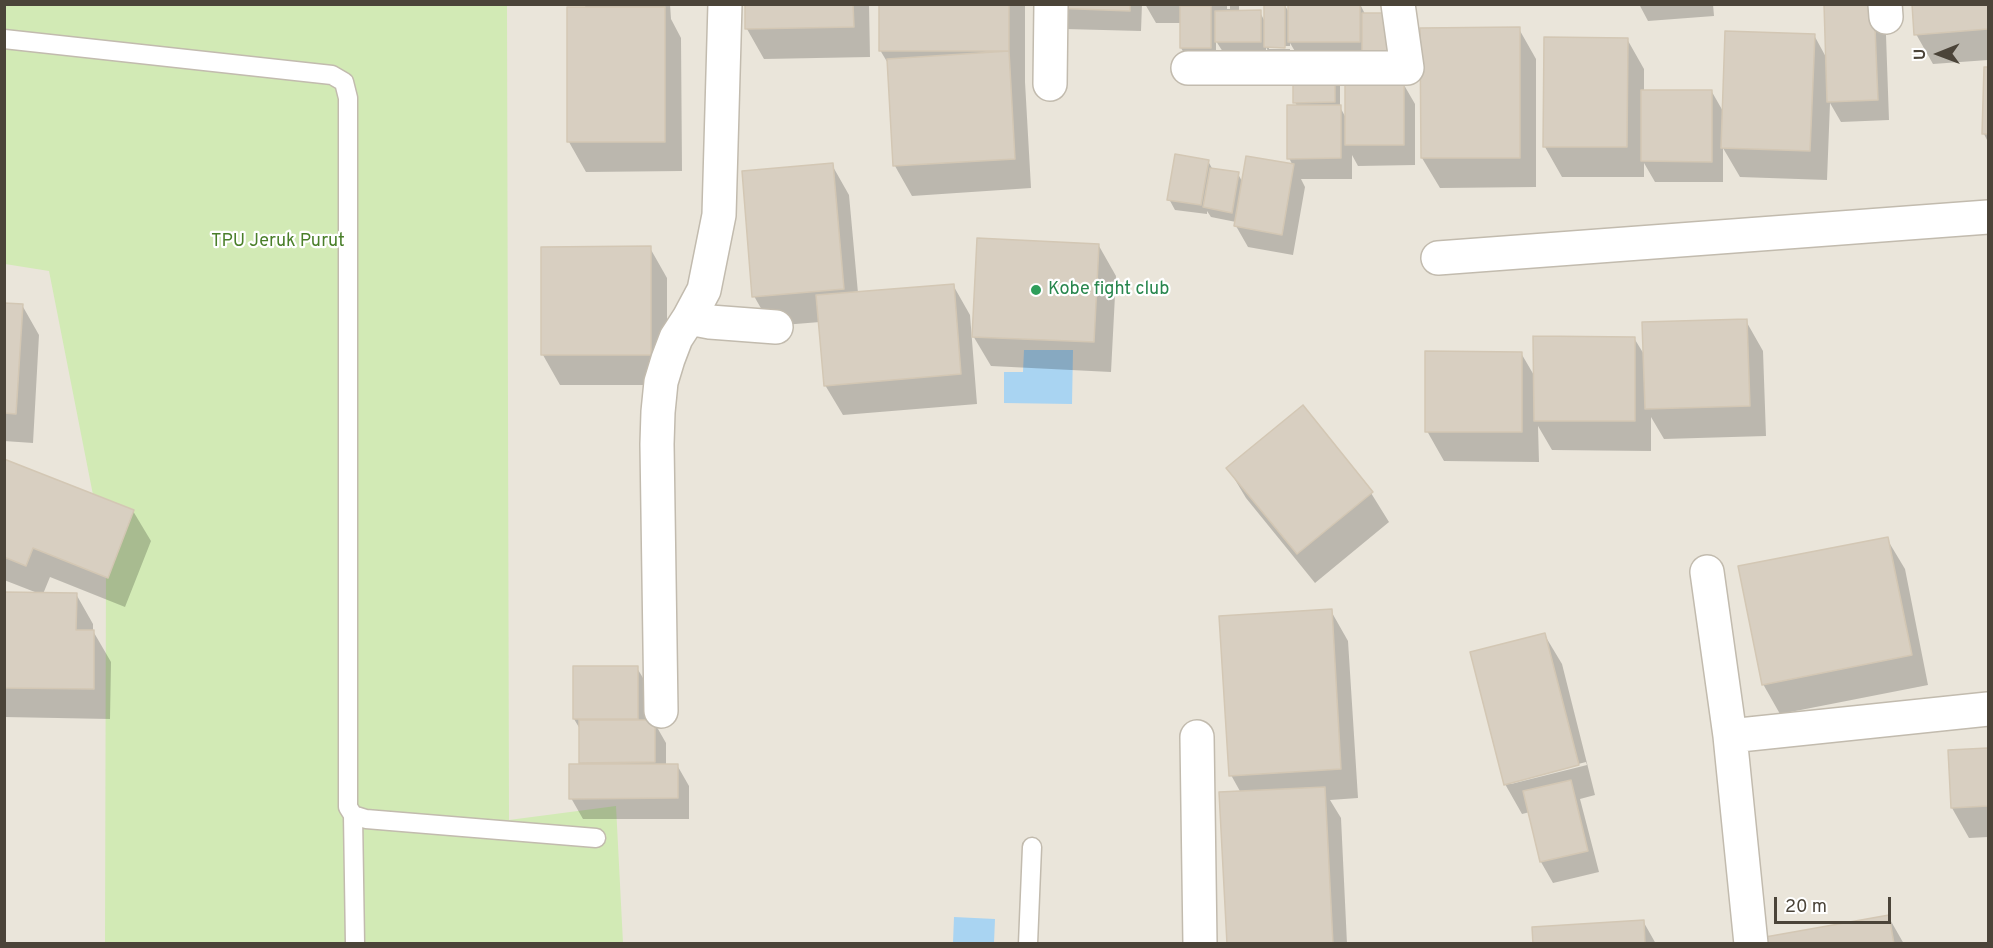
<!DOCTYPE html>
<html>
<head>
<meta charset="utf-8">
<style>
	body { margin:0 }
	#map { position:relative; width:1993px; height:948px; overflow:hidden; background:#f6f3ec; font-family:Overpass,sans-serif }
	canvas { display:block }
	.frame { position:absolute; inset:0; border:6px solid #4b4439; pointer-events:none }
	.north { position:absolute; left:1909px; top:24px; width:60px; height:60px; -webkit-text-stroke:4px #fff; paint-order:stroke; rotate:269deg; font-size:16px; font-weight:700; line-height:24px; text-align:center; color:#4b4439 }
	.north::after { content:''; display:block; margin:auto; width:21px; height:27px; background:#4b4439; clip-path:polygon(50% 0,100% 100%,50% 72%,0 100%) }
	.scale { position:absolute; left:1774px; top:897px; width:117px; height:27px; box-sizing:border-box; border:3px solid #4b4439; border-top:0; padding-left:8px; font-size:18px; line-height:21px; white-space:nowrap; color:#4b4439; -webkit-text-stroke:4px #fff; paint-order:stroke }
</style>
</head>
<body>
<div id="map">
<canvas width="1993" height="948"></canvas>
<div class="frame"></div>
<div class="north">U</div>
<div class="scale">20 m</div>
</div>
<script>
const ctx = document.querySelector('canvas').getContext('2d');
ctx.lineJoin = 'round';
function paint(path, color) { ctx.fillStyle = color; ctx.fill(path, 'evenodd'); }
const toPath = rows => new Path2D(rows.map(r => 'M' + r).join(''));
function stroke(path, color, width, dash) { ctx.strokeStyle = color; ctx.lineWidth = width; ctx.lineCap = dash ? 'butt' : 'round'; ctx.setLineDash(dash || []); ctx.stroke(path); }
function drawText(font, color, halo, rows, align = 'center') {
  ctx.font = font + ' Overpass,sans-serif'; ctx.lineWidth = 4.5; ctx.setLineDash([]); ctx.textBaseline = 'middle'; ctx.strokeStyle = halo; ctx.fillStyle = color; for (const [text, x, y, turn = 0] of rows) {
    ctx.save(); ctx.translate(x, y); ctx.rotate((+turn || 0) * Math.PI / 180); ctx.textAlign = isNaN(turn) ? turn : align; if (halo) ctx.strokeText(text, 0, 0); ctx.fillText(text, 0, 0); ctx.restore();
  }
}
paint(toPath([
	[5,5,1988,5,1988,943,5,943]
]), '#eae5da');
paint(toPath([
	[4,5,507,5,509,820,616,806,623,943,105,943,106,561,49,271,5,264]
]), '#d2eab5');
paint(toPath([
	[1024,350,1073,350,1072,404,1004,403,1004,372,1023,372],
	[954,917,995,919,994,943,953,943]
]), '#a9d4f2');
paint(toPath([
	[584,4,670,4,671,19,681,38,682,171,586,172,569,142,586,8],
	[746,4,869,4,870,57,764,59,747,29],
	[881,4,1025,4,1025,82,1031,188,912,196,895,166,889,65,880,50],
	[1054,4,1142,4,1141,31,1065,29],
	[1145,4,1227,4,1227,9,1230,9,1230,4,1239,4,1239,12,1260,12,1265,22,1284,4,1290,14,1360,4,1365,14,1407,35,1406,85,1404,85,1415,104,1415,165,1358,166,1352,155,1352,179,1301,179,1305,187,1293,255,1248,247,1236,226,1236,222,1211,217,1207,211,1207,214,1175,210,1169,199,1208,161,1213,170,1238,174,1243,183,1293,166,1289,158,1297,106,1295,102,1295,74,1340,84,1340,107,1346,118,1346,83,1302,63,1290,43,1290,46,1269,46,1269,49,1290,49,1290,58,1271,57,1266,47,1266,52,1223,52,1216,41,1216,58,1187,58,1181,48,1181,23,1156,23],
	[1639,4,1713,4,1714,16,1648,21],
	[1913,4,1988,4,1988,60,1933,64,1916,34],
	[1885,7,1889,120,1841,122,1830,103,1827,180,1740,177,1723,148,1723,182,1655,182,1644,163,1644,177,1562,177,1545,147,1627,39,1644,69,1644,92,1712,92,1724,113,1814,35,1827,59],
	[1519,29,1536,59,1536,187,1440,188,1422,158],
	[1985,68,1988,68,1988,142,1984,134],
	[832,165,849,195,858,293,953,285,970,315,977,404,843,415,825,385,820,322,771,326,754,296],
	[1099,246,1116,276,1111,372,991,366,972,334],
	[650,248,667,278,667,385,560,385,543,355],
	[4,304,22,305,39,335,33,443,4,441],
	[1746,321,1763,351,1766,436,1664,439,1651,417,1651,451,1552,450,1538,426,1539,462,1444,461,1427,431,1521,353,1535,377,1634,338,1645,356],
	[4,460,133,511,151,541,125,607,50,577,43,594,76,594,93,624,93,631,111,662,110,719,4,717,4,593,40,594,4,580],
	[1228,468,1371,493,1389,522,1315,583,1246,498],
	[1887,539,1905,569,1928,685,1780,714,1763,684],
	[1331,611,1348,641,1358,798,1330,800,1341,818,1347,944,1228,944,1241,793,1231,775],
	[1544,634,1562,664,1595,795,1580,799,1599,872,1553,883,1541,862,1530,812,1522,814,1505,784],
	[1586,762,1587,765,1511,784,1511,781],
	[637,668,649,688,654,722,666,743,666,765,677,765,689,786,689,819,583,819,571,798,580,765,580,729,574,719],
	[1988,749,1988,837,1969,838,1952,808,1949,752],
	[1888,916,1904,944,1756,944],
	[1643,921,1656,944,1535,944]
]), '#0003');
const building = toPath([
	[745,4,853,4,854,27,745,29,745,4],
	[879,4,1009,4,1009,51,879,51,879,4],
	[1052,4,1130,4,1130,11,1052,8,1052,4],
	[1264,4,1285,4,1285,48,1264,47,1264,4],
	[1288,4,1360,4,1360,42,1288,42,1288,4],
	[1824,4,1874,4,1878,100,1827,102,1824,4],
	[1912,4,1988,4,1988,29,1914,35,1912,4],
	[1180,6,1211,6,1211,48,1180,48,1180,6],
	[567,7,665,7,665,142,567,142,567,7],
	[1261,10,1261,42,1215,42,1215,11,1261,10],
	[1362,13,1395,13,1395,65,1362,64,1362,13],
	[1520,27,1520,158,1421,158,1420,28,1520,27],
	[1725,31,1815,34,1810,151,1721,148,1725,31],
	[1544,37,1628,38,1627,147,1543,147,1544,37],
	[1009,51,1015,159,893,166,887,59,1009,51],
	[1984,67,1988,67,1988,134,1982,134,1984,67],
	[1293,72,1335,72,1335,102,1293,103,1293,72],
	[1345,82,1404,82,1404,145,1345,145,1345,82],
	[1641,90,1712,90,1712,162,1641,161,1641,90],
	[1287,105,1341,105,1341,158,1287,159,1287,105],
	[1175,154,1209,160,1201,205,1167,200,1175,154],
	[1246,156,1294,164,1282,235,1234,226,1246,156],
	[833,163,844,289,752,297,742,171,833,163],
	[1210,168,1239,172,1232,213,1203,207,1210,168],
	[977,238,1099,244,1094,342,972,337,977,238],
	[651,246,651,355,541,355,541,247,651,246],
	[954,284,961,374,824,386,816,295,954,284],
	[4,303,23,304,16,414,4,413,4,303],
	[1747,319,1750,406,1645,409,1642,322,1747,319],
	[1533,336,1635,337,1635,421,1534,421,1533,336],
	[1425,351,1522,352,1522,432,1425,432,1425,351],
	[1303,405,1373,492,1297,554,1226,468,1303,405],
	[4,459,134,510,108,578,33,548,26,566,4,557,4,459],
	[1888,537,1912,655,1762,685,1738,566,1888,537],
	[4,592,77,593,76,630,94,630,94,689,4,688,4,592],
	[1332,609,1341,769,1229,776,1219,616,1332,609],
	[1545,633,1579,765,1504,785,1470,652,1545,633],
	[573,666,638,666,638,719,573,719,573,666],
	[579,720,655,720,655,762,579,763,579,720],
	[1988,748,1988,806,1951,808,1948,750,1988,748],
	[569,764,678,764,678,798,569,799,569,764],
	[1571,780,1588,851,1540,862,1523,791,1571,780],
	[1325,787,1333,944,1227,944,1219,792,1325,787],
	[1889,915,1894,944,1755,944,1754,939,1889,915],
	[1644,920,1645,944,1533,944,1532,927,1644,920]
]);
paint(building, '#d8cfc1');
stroke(building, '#d3c7b4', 1.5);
const service = toPath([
	[4,39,332,75,344,82,348,98,348,807,353,815,366,819,596,838],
	[353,815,355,944],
	[1028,944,1032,847]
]);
const minor = toPath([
	[725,4,719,215,704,290,689,318,710,322,776,327],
	[1885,4,1886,17],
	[1188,68,1407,68,1398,4],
	[1050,84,1051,4],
	[1438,258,1988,217],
	[1707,572,1730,736,1751,944],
	[661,711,657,444,658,412,661,382,668,359,676,338,689,318],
	[1730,736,1988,709],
	[1197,737,1200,944]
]);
stroke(service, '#c2bbae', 21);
stroke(minor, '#c2bbae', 36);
stroke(service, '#fff', 18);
stroke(minor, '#fff', 33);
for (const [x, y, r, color] of [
	[1036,290,6,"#2e9e5b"]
]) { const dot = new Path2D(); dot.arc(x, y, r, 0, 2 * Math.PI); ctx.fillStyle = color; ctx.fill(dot); stroke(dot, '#fff', 2); }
drawText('18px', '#4a7f2a', '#fff', [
	["TPU Jeruk Purut",278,242]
]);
drawText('18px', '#27864d', '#fff', [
	["Kobe fight club",1048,290]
], 'left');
</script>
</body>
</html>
